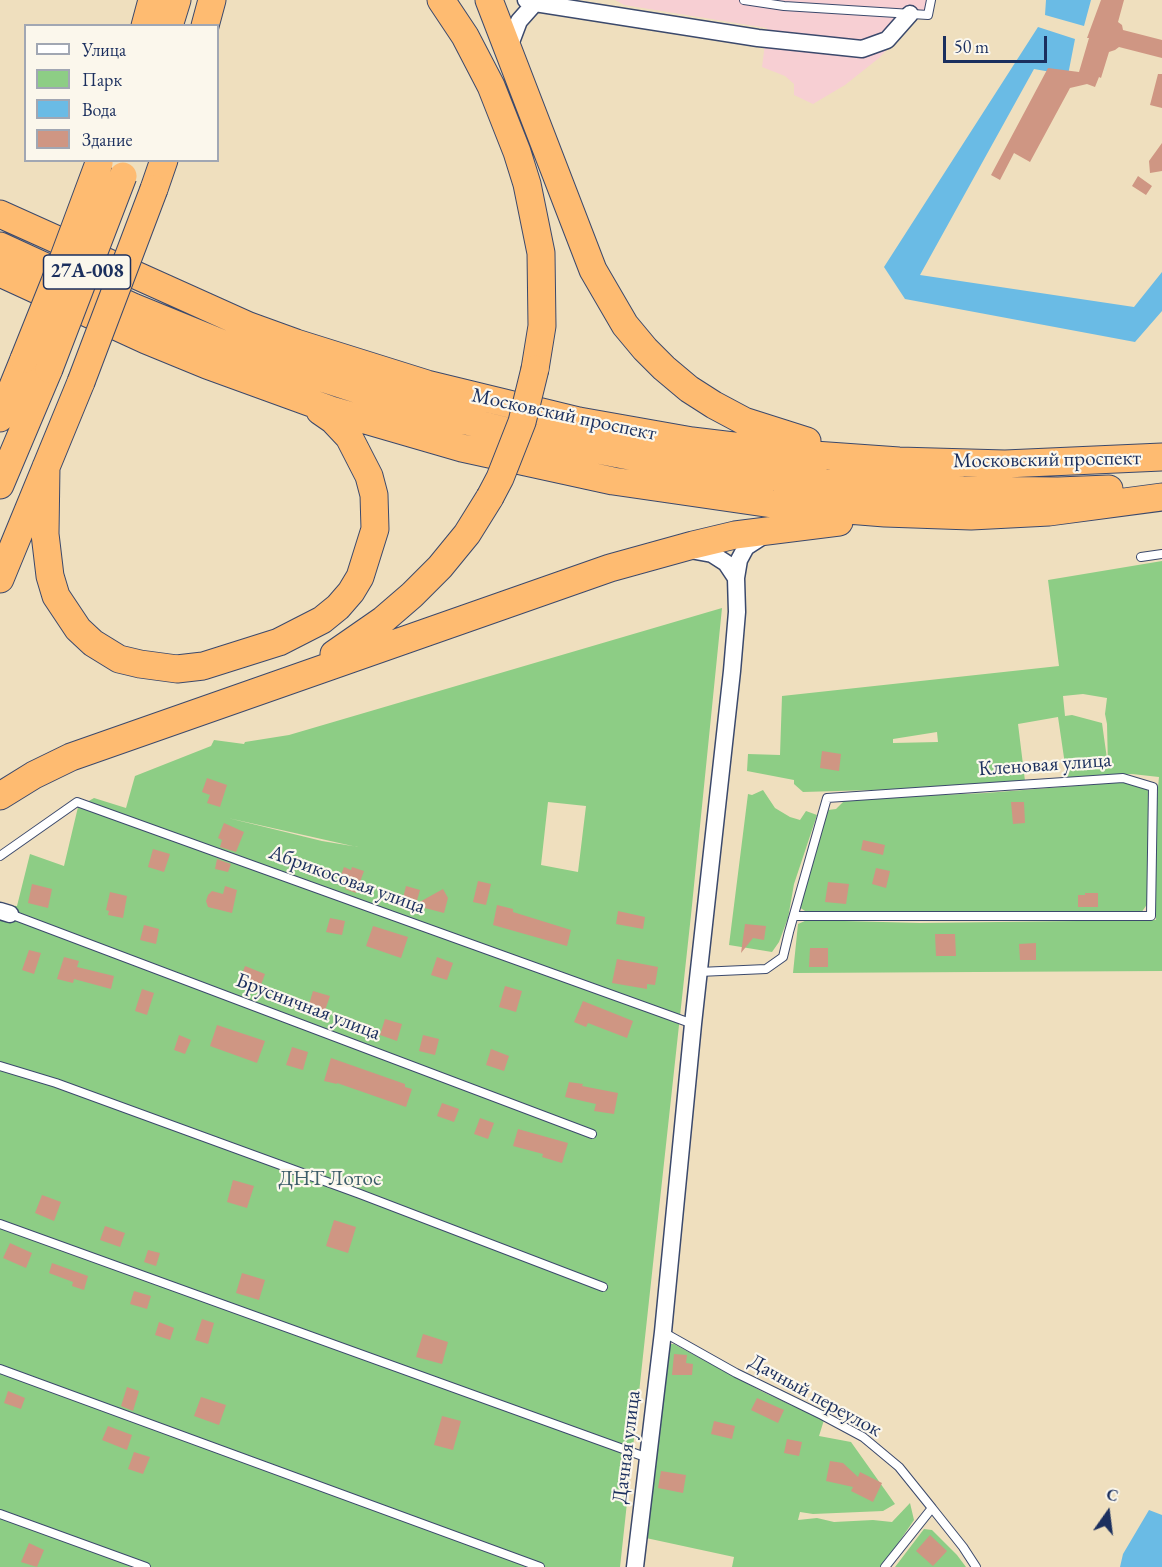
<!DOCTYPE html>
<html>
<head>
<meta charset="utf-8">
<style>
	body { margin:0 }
	#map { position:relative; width:1162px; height:1567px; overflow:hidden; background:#efdfbe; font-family:"EB Garamond",serif }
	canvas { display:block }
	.legend { position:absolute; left:24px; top:24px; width:195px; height:138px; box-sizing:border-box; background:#fbf7ec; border:2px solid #a1a7b3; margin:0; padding:8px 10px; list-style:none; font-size:18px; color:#1b2f5e }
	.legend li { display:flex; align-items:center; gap:12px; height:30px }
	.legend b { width:30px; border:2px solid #a1a7b3 }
	.north { position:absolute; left:1078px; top:1483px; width:60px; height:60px; -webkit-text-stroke:4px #fbf7ec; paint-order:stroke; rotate:14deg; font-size:16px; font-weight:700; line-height:24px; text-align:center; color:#1b2f5e }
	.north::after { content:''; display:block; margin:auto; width:21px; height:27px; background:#1b2f5e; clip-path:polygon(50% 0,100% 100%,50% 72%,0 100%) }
	.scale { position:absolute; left:943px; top:36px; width:104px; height:27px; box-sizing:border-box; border:3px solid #1b2f5e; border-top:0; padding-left:8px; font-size:18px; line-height:21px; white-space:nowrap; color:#1b2f5e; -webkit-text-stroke:4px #fbf7ec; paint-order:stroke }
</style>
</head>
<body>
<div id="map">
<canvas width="1162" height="1567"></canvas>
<ul class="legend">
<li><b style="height:8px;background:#fff"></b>Улица</li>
<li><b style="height:16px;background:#8dcd85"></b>Парк</li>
<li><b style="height:16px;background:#6abbe5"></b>Вода</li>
<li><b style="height:16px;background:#cf9683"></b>Здание</li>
</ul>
<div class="north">С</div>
<div class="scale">50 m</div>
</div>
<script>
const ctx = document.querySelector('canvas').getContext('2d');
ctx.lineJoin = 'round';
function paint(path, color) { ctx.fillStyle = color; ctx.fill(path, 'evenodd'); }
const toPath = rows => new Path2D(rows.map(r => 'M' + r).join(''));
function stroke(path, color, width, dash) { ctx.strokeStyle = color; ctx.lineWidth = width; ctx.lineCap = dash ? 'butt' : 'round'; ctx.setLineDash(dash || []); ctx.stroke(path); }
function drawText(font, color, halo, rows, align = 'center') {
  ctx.font = font + ' "EB Garamond",serif'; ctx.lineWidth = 4.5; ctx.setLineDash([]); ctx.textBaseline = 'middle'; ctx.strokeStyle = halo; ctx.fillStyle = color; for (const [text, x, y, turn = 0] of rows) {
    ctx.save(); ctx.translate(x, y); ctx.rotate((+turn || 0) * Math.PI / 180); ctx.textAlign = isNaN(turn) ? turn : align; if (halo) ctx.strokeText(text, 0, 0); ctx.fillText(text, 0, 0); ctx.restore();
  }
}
paint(toPath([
	[615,0,935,0,879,58,845,85,813,104,794,95,794,84,785,76,762,67,767,28,624,5]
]), '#f7cfd3');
paint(toPath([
	[1162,561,1162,971,793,973,798,924,807,920,920,923,1156,920,1155,819,1159,777,1132,774,1067,778,1058,717,1018,724,1025,781,941,788,803,792,794,784,794,780,747,771,748,754,780,755,782,696,1059,666,1048,580],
	[1083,694,1107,698,1105,714,1107,724,1108,766,1102,723,1072,715,1065,716,1063,696],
	[937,732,938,742,893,743,893,739],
	[722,608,691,915,620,1567,0,1567,0,905,17,906,30,854,64,866,78,807,94,798,126,808,135,776,211,746,214,740,244,744,245,742,289,735],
	[548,802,586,806,578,872,541,865],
	[228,818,357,847,358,847,322,841],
	[1123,782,1146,788,1148,791,1148,903,1141,913,1009,911,1009,913,886,911,885,913,805,911,799,907,828,810,836,809,846,799,986,793],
	[763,790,775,808,790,817,800,820,806,811,817,815,794,884,788,918,779,942,772,952,729,945,748,794,752,795],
	[668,1344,674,1344,763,1392,824,1420,819,1436,851,1442,895,1504,883,1511,813,1514,800,1512,798,1520,817,1518,834,1522,873,1520,892,1522,910,1503,914,1520,882,1567,732,1567,734,1557,646,1538],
	[924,1529,932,1530,957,1555,966,1567,895,1567]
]), '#8dcd85');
paint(toPath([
	[1046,0,1091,0,1084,26,1045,15],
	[1038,27,1075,39,1068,75,1034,69,920,275,1134,307,1162,272,1162,311,1135,342,905,299,884,267],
	[1149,1510,1162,1515,1162,1567,1120,1567,1123,1554]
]), '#6abbe5');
paint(toPath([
	[1101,0,1124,0,1118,22,1122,25,1123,30,1162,40,1162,58,1119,47,1115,50,1109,52,1101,78,1099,77,1095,87,1087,84,1070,88,1030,162,1014,153,1000,180,991,175,1048,68,1079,72,1089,38,1087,38],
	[1158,74,1162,74,1162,108,1150,105],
	[1162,143,1162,171,1150,173,1149,161],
	[1138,176,1152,186,1146,195,1132,186],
	[822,751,841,754,839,771,820,768],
	[207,778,227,785,220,807,207,803,210,795,202,792],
	[1011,802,1024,802,1025,823,1013,824],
	[224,823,244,832,236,852,220,847,222,840,218,838],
	[863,840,885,845,883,855,861,850],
	[153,849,170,854,164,872,148,867],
	[217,859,231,864,228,872,215,869],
	[344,867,351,870,352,867,364,871,356,893,345,889,346,886,338,883],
	[876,868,890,871,886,888,872,884],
	[478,881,491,884,486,905,473,902],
	[828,882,849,884,846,904,825,902],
	[32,884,52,889,48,908,28,903],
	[225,886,237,890,232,913,208,907,206,901,208,895,212,891,223,894],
	[406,886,420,890,416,904,443,889,448,898,444,913,402,902],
	[110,892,127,896,123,918,108,915,109,911,106,910],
	[1085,893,1098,893,1098,907,1078,907,1078,895,1085,895],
	[497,905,513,909,513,912,571,930,567,946,493,925],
	[618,911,645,917,643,929,616,924],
	[330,918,345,921,342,935,326,932],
	[745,924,766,926,764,940,753,938,741,953],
	[144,925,159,929,156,944,140,940],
	[373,926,408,937,401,958,366,946],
	[935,934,955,934,956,956,936,956],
	[1036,943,1036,960,1020,960,1019,944],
	[810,948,828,948,828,967,809,967],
	[29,950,41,953,34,974,22,970],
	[64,957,79,961,77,967,114,976,111,989,74,979,73,983,57,979],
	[437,957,453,963,447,980,431,975],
	[617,959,658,967,655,985,647,984,647,989,612,983],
	[245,966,265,974,259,990,239,982],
	[505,986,522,991,516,1012,499,1007],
	[142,989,154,993,147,1015,135,1011],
	[313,991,330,996,323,1016,307,1011],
	[583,1001,633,1021,627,1038,588,1023,586,1027,574,1022],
	[385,1019,402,1024,397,1041,380,1035],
	[358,1022,370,1025,367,1036,355,1033],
	[217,1025,265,1041,257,1063,210,1046],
	[179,1035,191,1040,185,1054,174,1050],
	[423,1035,439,1039,435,1055,419,1051],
	[292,1047,308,1052,303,1070,286,1065],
	[491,1049,509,1056,504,1071,486,1065],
	[331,1058,405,1084,405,1087,412,1089,406,1107,337,1083,337,1084,324,1081],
	[569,1082,583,1084,582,1086,618,1093,614,1114,594,1111,596,1104,565,1097],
	[442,1103,459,1109,454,1122,437,1116],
	[480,1118,494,1123,488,1139,474,1134],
	[518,1129,568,1143,562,1163,542,1157,543,1154,513,1146],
	[233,1180,254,1186,247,1208,227,1202],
	[42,1195,61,1202,54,1221,35,1213],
	[334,1220,356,1227,348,1253,326,1246],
	[105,1226,125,1233,120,1247,100,1240],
	[10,1243,32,1253,26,1268,3,1258],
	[148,1250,160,1253,156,1266,144,1262],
	[52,1263,88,1276,84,1290,72,1286,73,1282,49,1273],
	[242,1273,265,1280,259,1300,236,1293],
	[134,1291,151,1296,147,1309,130,1304],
	[202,1319,214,1323,208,1344,195,1340],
	[159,1322,174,1328,170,1340,155,1335],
	[423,1334,448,1342,442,1364,416,1357],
	[674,1354,687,1355,686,1363,693,1364,692,1375,672,1375],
	[127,1387,139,1391,133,1411,121,1406],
	[8,1391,25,1398,21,1409,4,1403],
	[201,1397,226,1405,219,1425,194,1416],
	[757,1398,784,1410,778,1423,751,1410],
	[442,1416,461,1421,453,1450,434,1445],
	[714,1421,735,1426,732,1439,711,1434],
	[108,1426,132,1435,127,1450,102,1440],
	[787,1439,802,1442,799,1456,784,1453],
	[134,1452,150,1457,143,1474,128,1469],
	[830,1461,843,1463,858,1477,860,1472,882,1483,873,1502,851,1491,853,1487,826,1481],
	[661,1471,686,1475,683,1493,658,1488],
	[930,1535,947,1551,933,1566,916,1551],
	[29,1543,44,1550,37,1567,21,1562]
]), '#cf9683');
const service = toPath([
	[744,0,784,6,928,15,931,0],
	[1141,557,1162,554],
	[0,856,77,802,693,1024],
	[10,914,592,1134],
	[699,972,766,969,783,957,789,932,827,798,1123,778,1153,787,1151,916,794,916],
	[0,1066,56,1083,360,1194,603,1287],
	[0,1224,648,1458],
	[663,1332,736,1373,822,1415,863,1437,899,1467,932,1508,885,1567],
	[0,1369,540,1567],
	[932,1508,963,1547,976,1567],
	[0,1514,146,1567]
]);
const minor = toPath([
	[526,0,535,3,758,38,862,49,887,40,910,14],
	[508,50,519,21,535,3],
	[690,550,712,554,726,563,736,578,739,560,746,547,763,536],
	[0,911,10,914],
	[635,1567,663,1332,693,1024,732,671,737,612,736,578]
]);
const trunk = toPath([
	[441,0,465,36,491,86,517,152,527,184,541,253,542,326,535,369],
	[489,0,593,270,625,325,645,349,664,368,689,389,714,405,744,421,807,441],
	[145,26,152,0],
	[169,26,177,0],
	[205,26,212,0],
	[154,189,164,160],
	[0,214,249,326,296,343,427,384,579,421,692,441,800,454,899,461,1005,464,1162,457],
	[0,246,133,307,248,354,417,409,535,438,681,466,825,483,963,490,1058,491,1109,489],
	[0,273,146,340,207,365,331,410,462,448,613,481,772,504,885,513,971,516,1049,512,1162,497],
	[0,418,24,359],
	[46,467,45,534,50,576,56,596,78,629,93,643,119,659,140,664,177,669,203,666,279,642,322,620,338,607,351,592,360,577,375,529,374,495,369,476,349,437,333,420,320,411],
	[0,485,49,369],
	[0,579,81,382],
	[334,654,383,620,412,595,440,567,467,534,490,497],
	[0,796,34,775,71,757,610,568,693,545,735,535,839,522]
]);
stroke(service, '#3b496c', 10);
stroke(minor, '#3b496c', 19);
stroke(trunk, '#3b496c', 29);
stroke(service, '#fff', 8);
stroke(minor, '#fff', 16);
stroke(trunk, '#febb71', 27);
const trunkBridge = toPath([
	[24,359,54,284,99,163],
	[49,369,123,176],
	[81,382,154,189],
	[490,497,500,478,522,422,535,369]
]);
stroke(trunkBridge, '#3b496c', 29, []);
stroke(trunkBridge, '#febb71', 27);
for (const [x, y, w] of [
	[87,272,87]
]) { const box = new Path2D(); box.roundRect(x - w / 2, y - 17, w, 34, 4.5); ctx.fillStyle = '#fbf7ec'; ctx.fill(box); stroke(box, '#1b2f5e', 1.5); }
drawText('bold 20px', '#1b2f5e', null, [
	["27А-008",87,272]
]);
drawText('21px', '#1b2f5e', '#fbf7ec', [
	["Московский проспект",564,415,12],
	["Московский проспект",1047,460,-1],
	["Кленовая улица",1045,765,-4],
	["Абрикосовая улица",347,880,20],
	["Брусничная улица",308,1007,21],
	["Дачный переулок",815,1396,29],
	["Дачная улица",627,1447,-83]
]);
drawText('21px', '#3d5e6a', '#fbf7ec', [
	["ДНТ Лотос",330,1179]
]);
</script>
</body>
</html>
